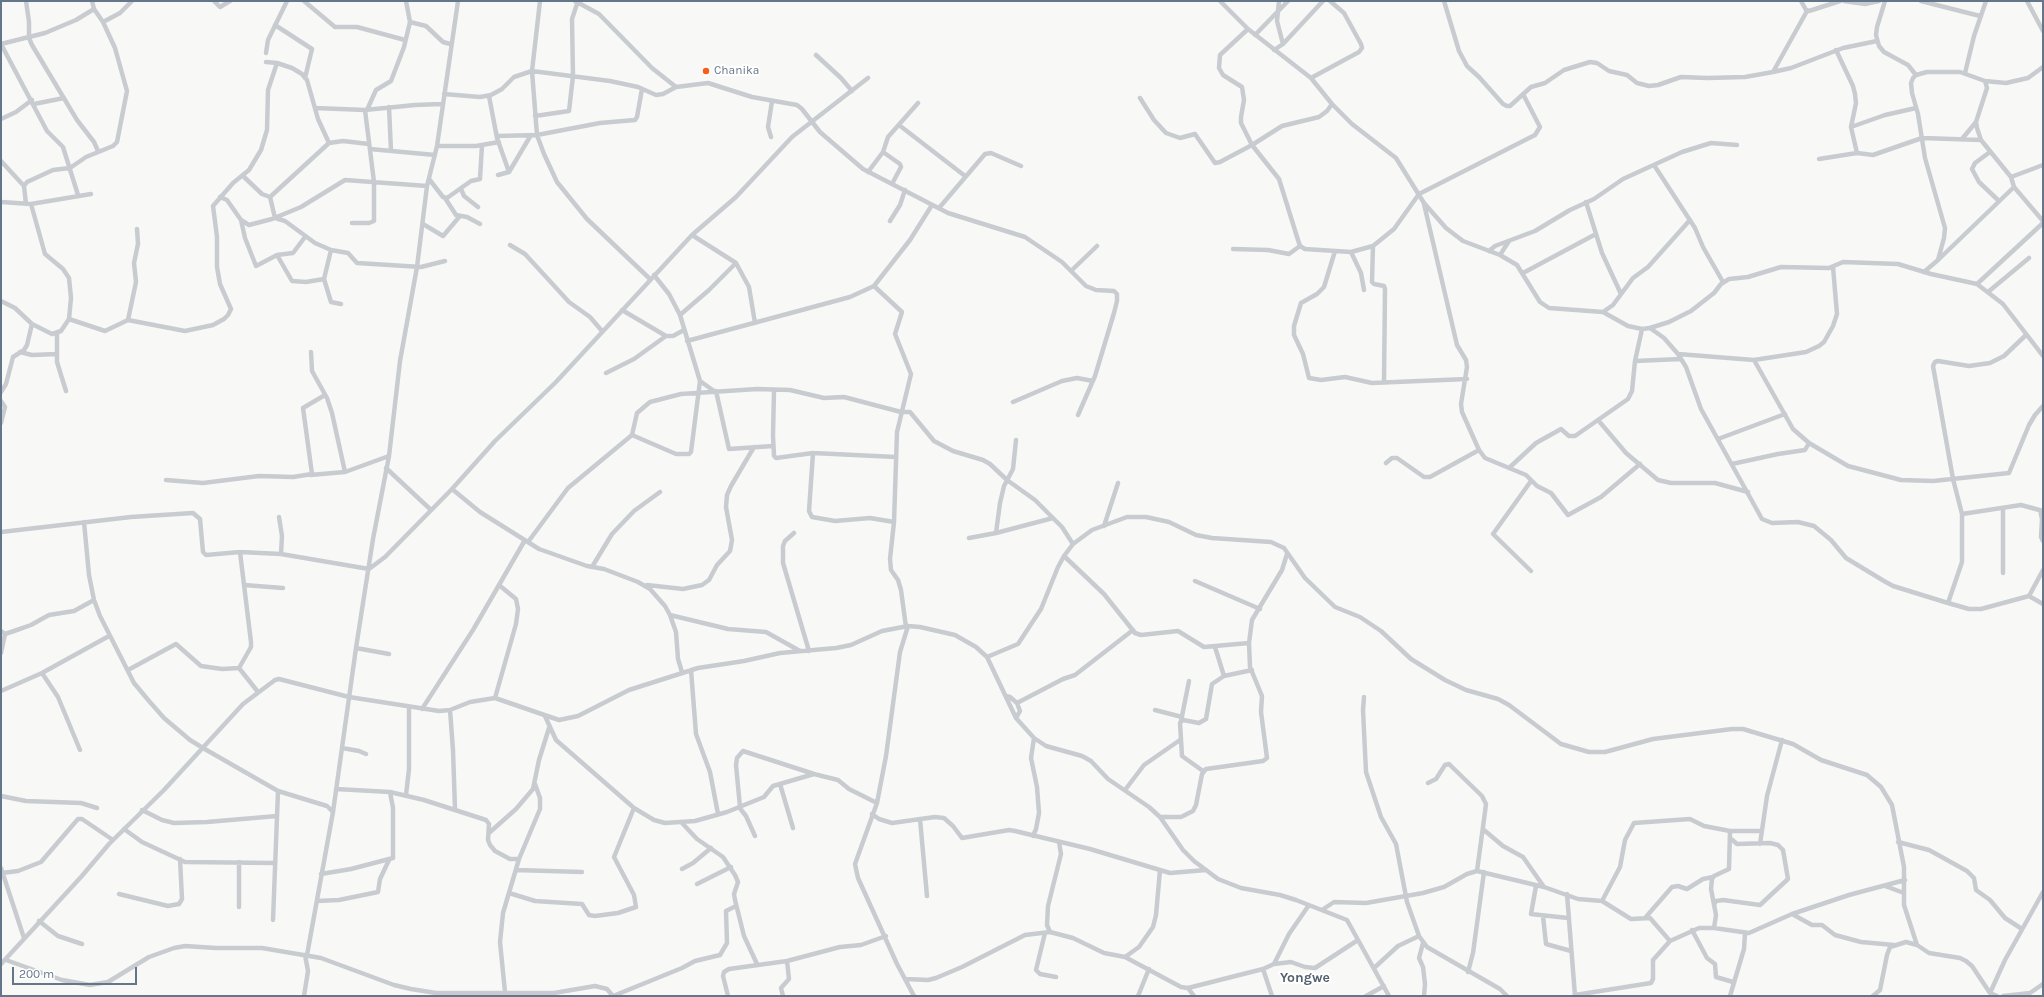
<!DOCTYPE html>
<html>
<head>
<meta charset="utf-8">
<style>
	body { margin:0 }
	#map { position:relative; width:2044px; height:997px; overflow:hidden; background:#f8f9f6; font-family:Karla,sans-serif }
	canvas { display:block }
	.frame { position:absolute; inset:0; border:2px solid #65768a; pointer-events:none }
	.scale { position:absolute; left:12px; top:967px; width:125px; height:18px; box-sizing:border-box; border:2px solid #65768a; border-top:0; padding-left:5px; font-size:12px; line-height:14px; white-space:nowrap; color:#65768a; -webkit-text-stroke:3px #fff; paint-order:stroke }
</style>
</head>
<body>
<div id="map">
<canvas width="2044" height="997"></canvas>
<div class="frame"></div>
<div class="scale">200 m</div>
</div>
<script>
const ctx = document.querySelector('canvas').getContext('2d');
ctx.lineJoin = 'round';
const toPath = rows => new Path2D(rows.map(r => 'M' + r).join(''));
function stroke(path, color, width, dash) { ctx.strokeStyle = color; ctx.lineWidth = width; ctx.lineCap = dash ? 'butt' : 'round'; ctx.setLineDash(dash || []); ctx.stroke(path); }
function drawText(font, color, halo, rows, align = 'center') {
  ctx.font = font + ' Karla,sans-serif'; ctx.lineWidth = 4; ctx.setLineDash([]); ctx.textBaseline = 'middle'; ctx.strokeStyle = halo; ctx.fillStyle = color; for (const [text, x, y, turn = 0] of rows) {
    ctx.save(); ctx.translate(x, y); ctx.rotate((+turn || 0) * Math.PI / 180); ctx.textAlign = isNaN(turn) ? turn : align; if (halo) ctx.strokeText(text, 0, 0); ctx.fillText(text, 0, 0); ctx.restore();
  }
}
stroke(toPath([
	[26,1,29,22,29,38,32,45,77,120,94,142,98,151],
	[214,1,220,7,230,1],
	[304,1,335,27,357,27,405,40],
	[406,1,410,22,426,26,443,42,450,44],
	[540,1,532,71,537,135,544,154,557,182,587,219,650,279],
	[575,1,599,14,652,68,676,87,708,83,752,97,797,105,802,109,820,132,863,169,948,213,1025,237,1062,262,1086,286,1096,290,1114,291,1117,294,1117,301,1114,313,1095,376,1078,415],
	[1220,1,1248,29,1311,78,1332,104,1352,124,1396,158,1424,203,1446,228,1463,241,1500,255,1517,265,1540,302,1549,308,1603,312,1628,326,1642,329,1650,328,1669,322,1691,311,1714,293,1721,284,1729,279,1748,277,1781,267,1829,268,1843,262,1898,264,1931,274,1977,284,2003,304,2043,356],
	[1444,1,1459,51,1467,66,1479,77,1503,104,1507,106,1510,106,1531,87,1545,83,1564,70,1590,62,1597,63,1609,71,1627,75,1637,83,1649,86,1658,85,1681,77,1707,78,1745,77,1773,72,1791,68,1843,48,1877,41],
	[1801,1,1806,10,1809,11,1840,1],
	[1844,1,1865,4,1879,1],
	[1885,1,1877,27,1876,35,1879,46,1884,52,1908,65,1916,75],
	[1921,1,1980,16],
	[2027,1,2043,31],
	[103,22,120,13,132,1],
	[275,25,312,49,305,78],
	[1248,29,1220,55,1219,68,1223,75,1242,87,1244,100,1241,117,1241,123,1252,145,1279,179,1298,240,1300,246,1305,249,1351,252,1373,246,1394,229,1419,194,1535,135,1540,127,1523,94],
	[1255,35,1288,1],
	[1,44,47,131,63,147,78,195],
	[1,44,45,33,76,20,94,9],
	[1283,44,1323,1],
	[1274,50,1283,44,1277,21,1279,1],
	[1836,50,1853,86,1855,94,1856,103,1851,127,1857,153],
	[266,53,268,40,287,1],
	[816,55,841,78,852,91],
	[266,62,277,63,292,68,302,74,307,80,318,119,329,143],
	[1773,72,1807,11],
	[1965,73,1974,36,1986,1],
	[1311,78,1359,52,1362,48,1361,44,1344,13,1330,1],
	[444,94,480,97,491,95,502,89,514,77,532,71,610,81,638,87,656,95,663,94,676,87],
	[489,96,497,138,509,172],
	[1140,98,1154,120,1166,133,1180,138,1195,134,1215,163,1220,162,1252,145,1282,126,1319,117,1327,111,1332,104],
	[34,104,64,98],
	[389,107,391,151],
	[315,108,365,110,415,105,442,104],
	[367,110,376,90,391,81,404,47,410,22],
	[535,116,569,111,573,76,572,19,578,1],
	[1,119,16,112,32,100],
	[899,125,965,176],
	[1851,127,1885,115,1916,108],
	[497,136,537,135,600,123,635,120,637,117,642,89],
	[771,137,768,127,772,101],
	[1962,139,1976,122],
	[437,146,476,146,499,142],
	[370,149,435,155],
	[883,152,900,164,901,167,892,184],
	[1990,152,1975,163,1972,169,1979,182,1999,201],
	[1819,159,1857,153,1873,155,1922,138,1981,140],
	[1,161,24,186],
	[1654,165,1695,228,1703,247,1723,282],
	[868,172,883,152,888,137,918,103],
	[498,175,509,172,531,135],
	[243,176,262,194,270,197,329,143,343,141,369,144],
	[2011,177,2043,165],
	[429,179,443,197,447,198,471,181,480,179,482,145],
	[2014,187,2043,221],
	[461,189,464,196,478,207],
	[220,197,227,200,241,220,249,225,272,219,301,207,345,180,427,186],
	[270,197,275,218,285,221,315,243,331,250,348,253,357,263,421,267,445,261],
	[445,198,456,215,467,217,480,224],
	[1,202,31,204,91,194],
	[1586,202,1602,253,1621,294],
	[26,204,24,186,27,182,53,170,70,168,86,157,113,146,117,142,127,91,115,48,103,22,94,9,92,1],
	[1424,204,1457,345,1466,360,1467,367,1461,404,1462,412,1479,450,1485,458,1526,475,1537,486,1551,493,1568,515,1601,497,1640,464],
	[939,208,985,154,991,153,1021,166],
	[241,220,245,238,256,266,277,255,293,253,305,237],
	[890,221,900,205,905,190],
	[352,223,369,223,374,221,374,182,365,110],
	[423,224,443,236,460,216],
	[692,235,736,263,749,287,755,323],
	[510,245,525,254,569,302,590,317,602,331],
	[1373,246,1372,282,1374,284,1384,286,1385,289,1384,382],
	[1233,249,1268,250,1289,254,1300,246],
	[331,250,324,279,331,302,341,304],
	[1335,251,1324,287,1317,294,1301,303,1294,326,1294,335,1303,354,1309,378,1321,380,1345,377,1372,383,1467,379],
	[1489,251,1495,246,1535,231,1570,210,1594,199,1623,179,1682,152,1711,143,1737,145],
	[1351,252,1361,273,1364,290],
	[277,255,292,281,306,282,324,279],
	[1500,255,1509,241],
	[1938,260,2014,187,2011,177,1981,140,1977,128,1976,122,1987,88,1985,81],
	[1071,271,1097,246],
	[1924,272,1938,260,1944,238,1945,228,1925,158,1918,114,1912,93,1911,83,1913,78,1916,75,1927,72,1960,72,1985,81,2006,83,2028,78,2043,67],
	[1523,273,1596,234],
	[1977,284,2043,223],
	[874,286,902,312,895,334,911,374,897,432,894,522,890,559,891,570,898,580,901,590,906,627],
	[1988,292,2029,258],
	[1,301,15,308,32,324,52,334,61,331,69,319,71,298,69,278,63,269,45,254,31,204],
	[622,310,666,336,673,336,684,330],
	[1603,312,1613,305,1633,278,1648,267,1690,220],
	[680,315,709,290,736,263],
	[69,319,105,331,128,320,185,331,213,325,224,319,228,315,231,309,220,284,217,267,217,237,213,206,233,183,249,170,261,150,267,130,268,90,277,63],
	[128,320,136,282,134,263,138,244,137,229],
	[1650,328,1664,338,1678,354,1686,367,1701,409,1762,519,1772,523,1798,522,1814,526,1831,540,1846,558,1884,581,1893,586,1948,603,1969,609,1981,609,2029,596,2043,604],
	[57,334,57,362,66,391],
	[687,341,850,297,874,286,910,240,932,205],
	[20,352,32,355,57,354],
	[311,352,312,371,327,398,332,413,345,472],
	[1678,354,1754,360,1793,429,1809,443,1848,466,1901,480,1933,481,2009,473,2029,425,2035,415,2043,406],
	[1754,360,1806,352,1819,346,1824,342,1833,326,1837,314,1833,267],
	[1635,361,1681,359],
	[606,373,634,359,666,336],
	[700,381,714,391],
	[774,390,773,436,774,456,776,458,813,453,896,457],
	[716,391,729,449,773,446],
	[1,392,6,384,13,357,24,350,27,345,32,324],
	[1,401,5,407,1,423],
	[1013,402,1062,381,1077,378,1093,381],
	[1598,420,1626,453,1658,480,1671,483,1715,483,1748,492],
	[632,435,676,454,689,454,691,452,700,381,680,315,669,294,654,275],
	[1718,439,1785,414],
	[813,453,809,511,812,517,835,521,870,518,894,522],
	[1386,463,1392,458,1397,458,1424,477,1430,477,1479,450],
	[1732,464,1778,454,1805,450,1809,443],
	[386,468,430,509],
	[1509,468,1536,443,1561,429,1569,436,1575,436,1628,399,1632,391,1635,361,1642,329],
	[310,475,345,472,389,456],
	[166,480,203,483,259,476,293,477,312,474,303,408,325,395],
	[452,489,480,512,539,549,587,566,604,569,638,582,650,589,665,606,670,615,676,632,678,659,682,672],
	[2040,510,2042,519,2041,537,2043,541],
	[1962,514,2021,505,2043,511],
	[279,517,282,536,281,554],
	[84,522,89,575,94,600,100,616,134,683,149,701,164,718,190,740,203,748,278,791,327,806,333,812],
	[1104,526,1118,483],
	[1,532,131,517,193,513,200,519,203,552,206,555,240,552,281,554,369,569,385,557,452,489,495,441,556,382,692,235,736,197,792,137,868,78],
	[794,533,785,541,783,546,783,563,809,651],
	[996,533,1000,503,1004,486,1013,469,1016,440],
	[969,538,996,533,1053,518],
	[528,542,568,488,632,435,637,413,650,402,681,394,757,389,790,390,824,398,844,397,901,412,910,412,934,441,953,451,983,460,990,464,1007,480,1035,500,1062,527,1073,544],
	[1064,556,1104,594,1135,633,1141,635,1178,631,1204,647,1249,643],
	[592,567,612,534,634,511,660,492],
	[1531,571,1493,534,1531,481],
	[2003,573,2003,508],
	[1195,581,1260,609],
	[244,585,283,588],
	[647,585,683,589,702,585,709,580,717,565,730,551,732,540,726,507,727,495,731,486,754,447],
	[2029,596,2043,570],
	[1948,603,1962,562,1962,514,1953,479,1933,366,1935,362,1938,361,1969,366,1990,363,2004,356,2026,335],
	[670,615,728,629,766,632,800,651],
	[908,626,900,652,886,756,877,803,855,864,858,878,897,964,914,996],
	[1,631,5,634,14,631,31,625,49,615,74,611,94,600],
	[356,648,389,654],
	[1,653,5,634],
	[987,657,1018,644,1041,609,1058,567,1064,556,1073,544,1092,530,1127,517,1146,517,1169,522,1196,535,1212,538,1271,542,1284,548,1305,578,1335,607,1360,617,1381,631,1411,659,1445,680,1466,690,1498,699,1509,705,1561,744,1589,752,1605,752,1653,739,1732,729,1743,729,1793,744,1821,760,1867,775,1881,787,1892,805,1904,867,1904,905,1917,945],
	[239,668,251,647,251,642,240,552],
	[128,670,176,644,201,666,222,669,239,668,258,692],
	[691,670,696,734,710,772,718,814],
	[42,673,58,697,80,750],
	[1224,676,1252,670],
	[1,691,42,673,109,636],
	[1006,696,1010,697,1017,703,1063,679,1075,675,1133,630],
	[1364,697,1363,710,1366,772,1381,817,1396,844,1407,902,1419,936,1427,947,1500,989,1507,996],
	[495,698,516,624,518,609,516,599,499,585],
	[422,709,473,630,525,540],
	[450,710,453,750,455,809],
	[1155,710,1182,717],
	[545,716,556,740,634,808,654,820,665,823,695,821,727,812,764,797,773,786,814,774],
	[1016,718,1020,711,1017,703],
	[1181,721,1189,681],
	[342,748,359,751,366,754],
	[1203,771,1182,756,1180,723,1183,720,1199,723,1206,719,1212,684,1224,676,1215,647],
	[1428,783,1436,779,1445,765,1449,764,1482,796,1486,804,1485,812,1477,871],
	[780,784,793,828],
	[336,789,390,792,424,800,486,820,489,824,488,840,490,845,495,851,510,859,519,859],
	[1125,790,1144,765,1180,740],
	[406,795,409,769,409,707],
	[1,796,26,801,81,803,97,808],
	[739,807,746,816,755,836],
	[740,807,736,765,737,758,743,751,814,774,838,780,849,789,877,803],
	[142,810,162,820,174,823,207,822,277,816],
	[872,814,879,819,892,823,935,817,944,818,953,826,962,838,1009,830,1015,831,1090,849,1170,873,1206,870],
	[1160,817,1181,817,1193,811,1196,805,1202,774,1206,769,1263,761,1267,758,1261,712,1262,696,1250,667,1249,643,1252,620,1282,570,1287,554],
	[920,819,927,896],
	[682,823,697,839,723,857,735,875,738,882,734,894,735,900,744,936,757,964],
	[124,829,142,842,185,862,275,863],
	[1484,830,1503,846,1523,857,1544,887],
	[489,833,516,809,533,789,539,760,549,728],
	[1033,836,1036,829,1039,813,1037,787,1031,758,1034,738],
	[1059,842,1061,854,1048,906,1047,925,1050,932,1073,938,1104,953,1125,957,1181,987,1188,988,1263,969,1274,964,1289,934,1309,905],
	[1898,842,1929,850,1967,871,1974,878,1976,890,1990,900,2005,918,2022,929],
	[1760,844,1767,796,1782,740],
	[1,868,24,938],
	[682,869,693,863,711,848],
	[516,870,582,872],
	[2,873,18,871,41,862,78,819,82,819,113,840],
	[321,874,351,869,393,858,393,808,390,792],
	[697,884,731,867],
	[1536,886,1531,914,1568,918],
	[1885,886,1904,893],
	[509,893,535,901,582,904,589,915,595,916,618,913,636,907,634,895,614,857,634,808],
	[119,894,168,906,179,904,182,899,180,859],
	[1567,894,1575,996],
	[317,901,339,900,378,892,380,879,389,860],
	[1602,901,1620,867,1625,840,1634,823,1690,819,1704,826,1730,831,1761,831],
	[1714,905,1716,901,1723,900,1760,905,1788,879,1783,850,1778,845,1770,843,1737,844,1730,838],
	[239,907,239,862],
	[1322,910,1334,902,1366,903,1423,893,1444,887,1467,874,1477,871,1544,887,1578,899,1602,901,1631,919,1650,918,1670,941,1699,928,1714,928,1749,933,1792,914,1849,895,1905,880],
	[1792,914,1812,925,1822,925,1835,935,1861,942,1894,945],
	[1543,916,1546,944,1571,951],
	[1645,918,1672,887,1678,886,1687,889,1703,879,1713,877],
	[273,920,278,791],
	[39,921,58,936,82,944],
	[1714,928,1716,915,1711,889,1712,879,1714,876,1729,869,1730,831],
	[1692,930,1707,958,1715,964,1716,977,1733,982],
	[1045,933,1036,970,1040,974,1056,977],
	[1423,943,1419,958,1423,967,1425,984,1424,996],
	[307,955,333,812,356,648,373,539,389,456,400,361,417,267,427,186,437,146,458,1],
	[1125,957,1139,947,1153,927,1156,915,1160,870],
	[6,960,62,980,90,985,108,982,149,957,174,948,185,946,216,948,262,948,321,958,394,985,411,989,436,993,554,993,595,986,607,989,613,996],
	[1,964,81,877,109,844,164,790,243,704,275,680,279,679,349,697,439,711,450,710,470,702,495,698,559,720,578,716,629,690,698,668,744,661,780,653,836,648,851,645,882,631,908,626,920,627,955,635,976,647,987,657,1016,718,1034,738,1046,746,1082,756,1091,761,1108,779,1149,807,1160,817,1183,850,1194,861,1218,879,1241,888,1280,895,1296,900,1347,920,1389,996],
	[1274,964,1291,962,1305,967,1315,968,1358,940],
	[1374,968,1398,946,1419,936],
	[1263,969,1272,996],
	[1468,972,1473,953,1484,872],
	[906,979,928,980,936,978,962,967,1025,935,1050,932],
	[1188,988,1194,996],
	[505,992,500,942,503,913,519,859,540,809,540,798,535,784],
	[1990,993,2005,960,2043,892],
	[1575,995,1651,983,1653,979,1653,960,1670,941],
	[304,996,308,971,305,955],
	[613,996,682,968,695,961,720,955,727,943,726,911,736,906],
	[728,996,723,976,724,972,729,969,787,961,840,947,861,945,886,936],
	[783,996,781,988,789,979,787,961],
	[1138,996,1149,969],
	[1366,996,1384,986],
	[1730,996,1744,949,1745,933],
	[1873,996,1880,990,1887,955,1890,947,1906,942,1917,945,1929,953,1960,958,1966,961,1972,966,1990,993,1997,996],
	[2003,996,2030,993,2043,984]
]), '#c8ccd0', 4.5);
for (const [x, y, r, color] of [
	[706,71,4,"#f4601b"]
]) { const dot = new Path2D(); dot.arc(x, y, r, 0, 2 * Math.PI); ctx.fillStyle = color; ctx.fill(dot); stroke(dot, '#fff', 1.5); }
drawText('12px', '#65768a', '#fff', [
	["Chanika",714,71]
], 'left');
drawText('bold 14px', '#53606e', '#fff', [
	["Yongwe",1305,978]
]);
</script>
</body>
</html>
